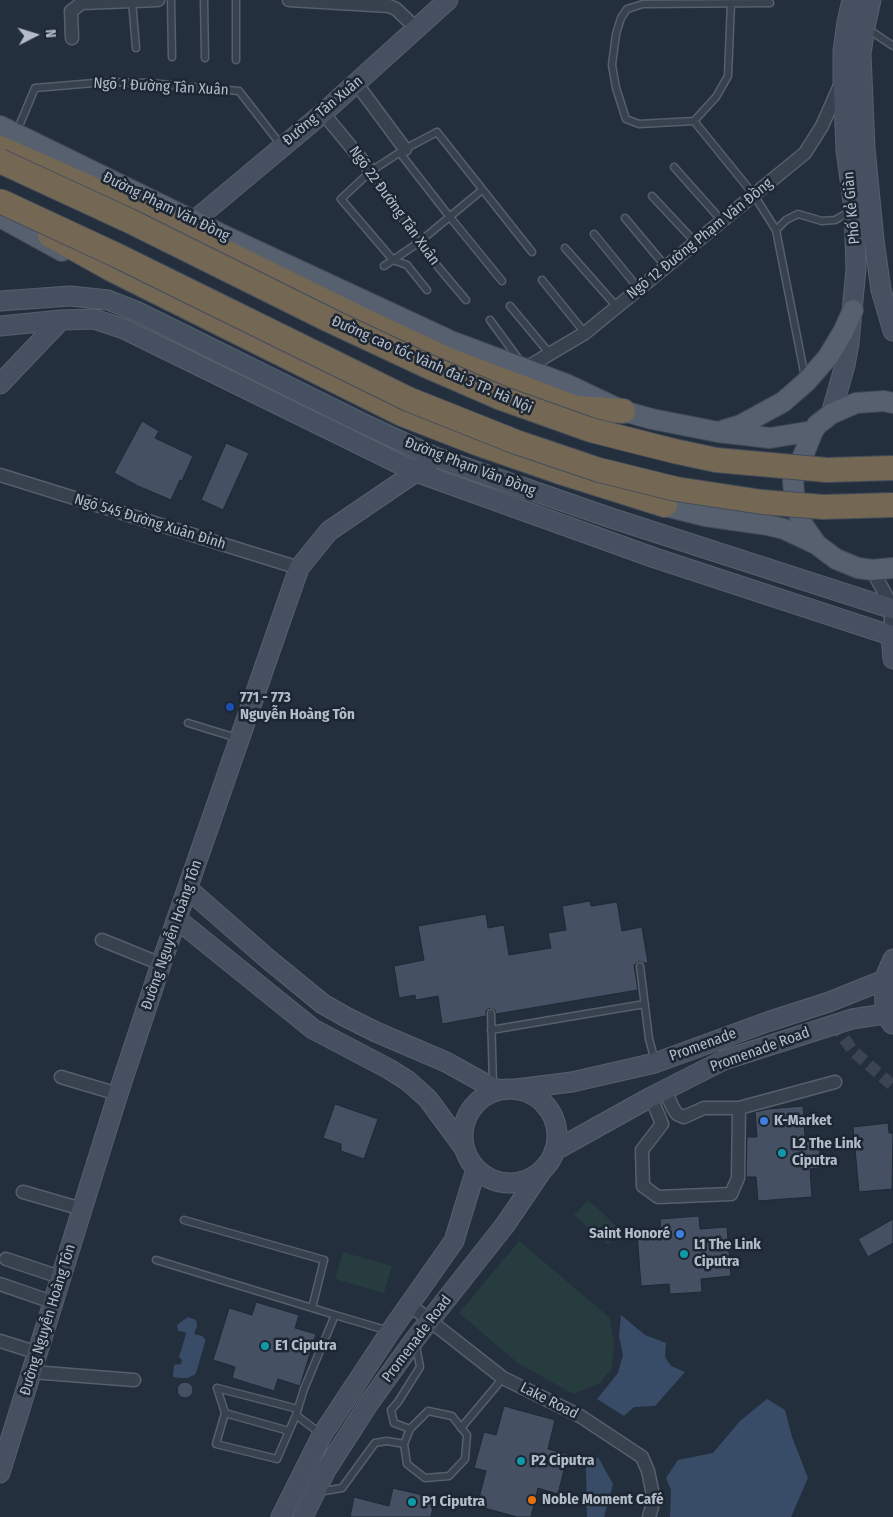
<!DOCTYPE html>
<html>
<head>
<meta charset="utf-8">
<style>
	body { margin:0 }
	#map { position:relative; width:893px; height:1517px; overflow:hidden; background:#242f3e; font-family:"Fira Sans Condensed",sans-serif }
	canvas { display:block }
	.north { position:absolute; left:10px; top:10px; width:50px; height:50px; -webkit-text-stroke:4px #1d2633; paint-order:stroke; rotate:85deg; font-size:14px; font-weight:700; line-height:20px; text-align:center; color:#b4bcc9 }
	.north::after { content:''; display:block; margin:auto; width:18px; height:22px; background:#b4bcc9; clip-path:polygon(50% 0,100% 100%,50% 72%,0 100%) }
</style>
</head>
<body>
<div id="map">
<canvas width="893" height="1517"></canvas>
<div class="north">N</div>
</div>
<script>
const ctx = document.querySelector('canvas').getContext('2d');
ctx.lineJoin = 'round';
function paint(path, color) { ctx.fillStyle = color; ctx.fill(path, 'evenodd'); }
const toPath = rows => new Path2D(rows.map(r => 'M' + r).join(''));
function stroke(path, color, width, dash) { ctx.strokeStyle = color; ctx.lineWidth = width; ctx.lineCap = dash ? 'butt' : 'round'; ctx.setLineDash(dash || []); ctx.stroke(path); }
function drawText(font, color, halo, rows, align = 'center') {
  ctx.font = font + ' "Fira Sans Condensed",sans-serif'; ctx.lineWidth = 5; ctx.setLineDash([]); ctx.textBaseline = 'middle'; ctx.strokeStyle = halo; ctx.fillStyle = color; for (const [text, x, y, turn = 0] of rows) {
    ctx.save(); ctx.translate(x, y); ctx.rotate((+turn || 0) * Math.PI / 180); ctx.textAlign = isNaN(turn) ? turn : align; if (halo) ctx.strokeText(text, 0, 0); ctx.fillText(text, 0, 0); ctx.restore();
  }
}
paint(toPath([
	[588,1200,621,1230,608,1245,574,1215],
	[519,1241,609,1317,614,1343,612,1368,600,1383,573,1394,518,1363,459,1313],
	[343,1252,392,1266,384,1293,335,1279]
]), '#263c3f');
paint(toPath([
	[621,1315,645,1335,666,1343,665,1357,671,1366,685,1372,655,1406,634,1407,624,1416,597,1399,618,1373,623,1355,619,1336],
	[188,1317,196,1320,197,1326,194,1334,202,1336,205,1339,205,1342,196,1373,194,1375,187,1378,181,1378,173,1377,174,1365,181,1364,182,1360,179,1357,186,1334,185,1332,178,1331,177,1325],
	[767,1399,785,1410,792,1437,808,1478,791,1517,670,1517,671,1490,666,1478,678,1460,713,1453,740,1421],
	[598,1457,613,1484,604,1517,587,1517,586,1468]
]), '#394c67');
const building = toPath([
	[142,421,159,431,155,438,193,456,182,481,180,480,171,500,138,486,114,473,142,421],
	[226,443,249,453,223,510,201,500,226,443],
	[590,901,591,906,617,902,622,931,642,927,648,963,644,963,639,961,634,965,638,990,496,1014,495,1010,490,1008,486,1011,486,1016,442,1024,438,996,416,1000,415,995,399,998,394,966,424,960,418,926,486,914,488,928,504,925,509,955,551,948,548,933,566,930,562,906,590,901],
	[335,1104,378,1119,364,1159,341,1151,341,1144,323,1138,335,1104],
	[803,1106,805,1137,819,1136,821,1168,810,1169,812,1197,758,1201,756,1177,746,1177,747,1137,757,1137,755,1112,768,1109,803,1106],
	[888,1123,889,1133,893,1133,892,1189,859,1192,853,1127,888,1123],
	[699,1216,700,1229,727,1227,731,1276,701,1279,702,1292,670,1294,669,1284,641,1286,637,1232,661,1230,660,1219,699,1216],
	[893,1219,893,1243,868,1257,858,1239,893,1219],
	[256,1302,299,1315,295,1328,316,1334,300,1386,278,1379,274,1391,232,1378,235,1367,213,1360,229,1308,252,1315,256,1302],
	'177 1390a8 8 0 1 1 16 0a8 8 0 1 1-16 0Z',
	[504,1406,555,1420,548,1449,568,1454,558,1494,538,1488,531,1517,517,1517,477,1506,486,1471,474,1468,484,1432,496,1435,504,1406],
	[393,1488,435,1498,431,1517,350,1517,354,1497,389,1506,393,1488]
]);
paint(building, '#455162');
stroke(building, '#1f2835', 1);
stroke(toPath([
	[834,1024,853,1051,893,1086]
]), '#3a4453', 12, [12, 6]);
const lane = toPath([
	[171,0,172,57],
	[204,0,205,58],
	[236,0,236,60],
	[132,1,136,48],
	[731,3,728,76,716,97,694,121,754,195,776,230,805,377],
	[868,29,893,46],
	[694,121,639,124,626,119,616,88,612,65,616,34,621,18,627,9,643,4,770,3],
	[17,131,35,88,106,82,149,83,239,91,281,145],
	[400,153,449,216,502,281],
	[674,167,722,221],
	[371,171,418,243,466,300],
	[652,196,696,243],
	[625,218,666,267],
	[776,230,786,220,798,214,822,221,835,220,851,211],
	[594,234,639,289],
	[565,248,617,307],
	[384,266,418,243,482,190],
	[542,280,585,333],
	[427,290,407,265,393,260,341,199,371,171,405,149,437,132,532,252],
	[510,306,550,354],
	[490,320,520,361],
	[188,723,237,738],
	[640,966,649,1039,655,1061],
	[491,1013,493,1084],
	[491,1030,645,1004],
	[184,1220,324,1260,312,1308],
	[156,1260,335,1315],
	[217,1388,225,1413,216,1444,277,1459,296,1415],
	[217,1388,298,1409],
	[428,1411,452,1416,467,1435,465,1459,449,1476,425,1478,407,1464,404,1444,410,1429,428,1411],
	[225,1413,289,1431],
	[461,1428,503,1378],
	[410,1429,394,1423,391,1410,398,1402,420,1367,416,1345],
	[321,1434,296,1415,304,1389,335,1315,389,1331],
	[318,1492,342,1488,375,1443,387,1441,404,1444]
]);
const street = toPath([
	[289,0,389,6,396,9,416,28],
	[72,38,71,11,82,3,158,0],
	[356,83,405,149],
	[323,113,371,171],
	[526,368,585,333,805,153,822,126,841,83],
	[0,475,299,568],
	[872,570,887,597,891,608,891,635],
	[102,940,161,964],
	[61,1077,118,1094],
	[651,1097,662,1124,642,1150,643,1186,658,1197,731,1194,738,1178,739,1108,704,1108,684,1117,677,1114,673,1108,665,1090],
	[739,1108,835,1082],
	[23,1192,82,1209],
	[6,1259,60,1277],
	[0,1284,52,1302],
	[410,1305,503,1378,580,1416,642,1457,648,1471,654,1500,649,1517],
	[0,1341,38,1353],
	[32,1372,134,1380]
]);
const secondary = toPath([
	[871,0,865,27,861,54,865,148,874,240,881,290,893,331],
	[195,220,323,113,448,0],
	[0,301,70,296,108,300,136,311,360,422,435,457,611,518,893,609],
	[0,326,61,320,94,319,124,329,416,472,655,558,893,636],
	[0,384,61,320],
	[831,414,845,365,849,343,856,269,854,209,846,150,843,79,843,51,847,22,852,0],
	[891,635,893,659],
	[188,889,268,959,323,1004,346,1017,376,1032,446,1062,493,1088,501,1090],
	[178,920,313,1029,389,1069,408,1081,428,1099,464,1148],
	[892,1024,885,1006,884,980,893,959],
	[516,1089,572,1082,655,1063,767,1022,829,1002,884,980],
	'463 1136a47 47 0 1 1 94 0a47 47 0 1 1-94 0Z',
	[554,1151,651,1097,724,1060,852,1019,885,1014,890,1021],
	[0,1473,118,1094,161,964,299,568,329,531,416,472,435,457],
	[281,1517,322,1435,390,1332,454,1241,476,1169],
	[303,1517,326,1470,369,1403,415,1339,505,1225,543,1169]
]);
const primary = toPath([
	[0,126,229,238,451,341,566,384,623,411,652,419,718,432,770,438,813,431],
	[0,217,62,251],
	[893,403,884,401,856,403,831,414,817,425,813,431,793,481,795,504,803,525,816,544,836,559,858,568,872,570,893,568],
	[724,430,741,425,783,402,806,382,828,357,843,332,853,310],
	[649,502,705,516,768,525,784,529,816,544]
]);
const highway = toPath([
	[0,148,140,210,359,318,451,361,576,408,623,411],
	[50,235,111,269,402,414,479,444,557,471,665,505]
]);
stroke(lane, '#565f6c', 9);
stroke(street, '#565f6c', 15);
stroke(secondary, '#565f6c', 21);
stroke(primary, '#414a57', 22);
stroke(highway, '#434c59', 26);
stroke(lane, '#38414e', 6);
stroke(street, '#38414e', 12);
stroke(secondary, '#465061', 19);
stroke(primary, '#56606e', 20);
stroke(highway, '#746855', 24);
const highwayBridge = toPath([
	[0,161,132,222,331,321,425,365,501,398,591,430,674,451,716,460,827,470,893,468],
	[0,201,116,255,408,399,516,442,599,470,676,489,762,502,823,507,893,505]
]);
stroke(highwayBridge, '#434c59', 26, []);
stroke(highwayBridge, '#746855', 24);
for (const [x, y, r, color] of [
	[230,707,5,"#1a4fb4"],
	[764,1121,5,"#3f7fe0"],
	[782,1153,5,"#0f9aa8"],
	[680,1234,5,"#3f7fe0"],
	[684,1254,5,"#0f9aa8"],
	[265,1346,5,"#0f9aa8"],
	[521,1461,5,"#0f9aa8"],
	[532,1500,5,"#e8710a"],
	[412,1502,5,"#0f9aa8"]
]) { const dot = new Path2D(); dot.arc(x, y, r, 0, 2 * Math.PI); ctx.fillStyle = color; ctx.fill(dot); stroke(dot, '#1d2633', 2); }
drawText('15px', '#b4bcc9', '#1d2633', [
	["Ngõ 1 Đường Tân Xuân",161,87,3],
	["Đường Tân Xuân",323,111,-40],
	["Ngõ 22 Đường Tân Xuân",394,206,54],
	["Đường Phạm Văn Đồng",166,207,26],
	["Phố Kẻ Giàn",852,208,-95],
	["Ngõ 12 Đường Phạm Văn Đồng",700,239,-39],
	["Đường cao tốc Vành đai 3 TP. Hà Nội",432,365,24],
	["Đường Phạm Văn Đồng",470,467,21],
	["Ngõ 545 Đường Xuân Đỉnh",150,522,17],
	["Đường Nguyễn Hoàng Tôn",172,935,-71],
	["Promenade",703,1045,-20],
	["Promenade Road",760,1050,-20],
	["Đường Nguyễn Hoàng Tôn",48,1320,-73],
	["Promenade Road",417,1339,-53],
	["Lake Road",549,1401,27]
]);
drawText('bold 15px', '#b4bcc9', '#1d2633', [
	["771 - 773",240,698],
	["Nguyễn Hoàng Tôn",240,715],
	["K-Market",774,1121],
	["L2 The Link",792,1144],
	["Ciputra",792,1161],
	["Saint Honoré",670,1234,"right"],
	["L1 The Link",694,1245],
	["Ciputra",694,1262],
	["E1 Ciputra",275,1346],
	["P2 Ciputra",531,1461],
	["Noble Moment Café",542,1500],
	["P1 Ciputra",422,1502]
], 'left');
</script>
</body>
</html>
